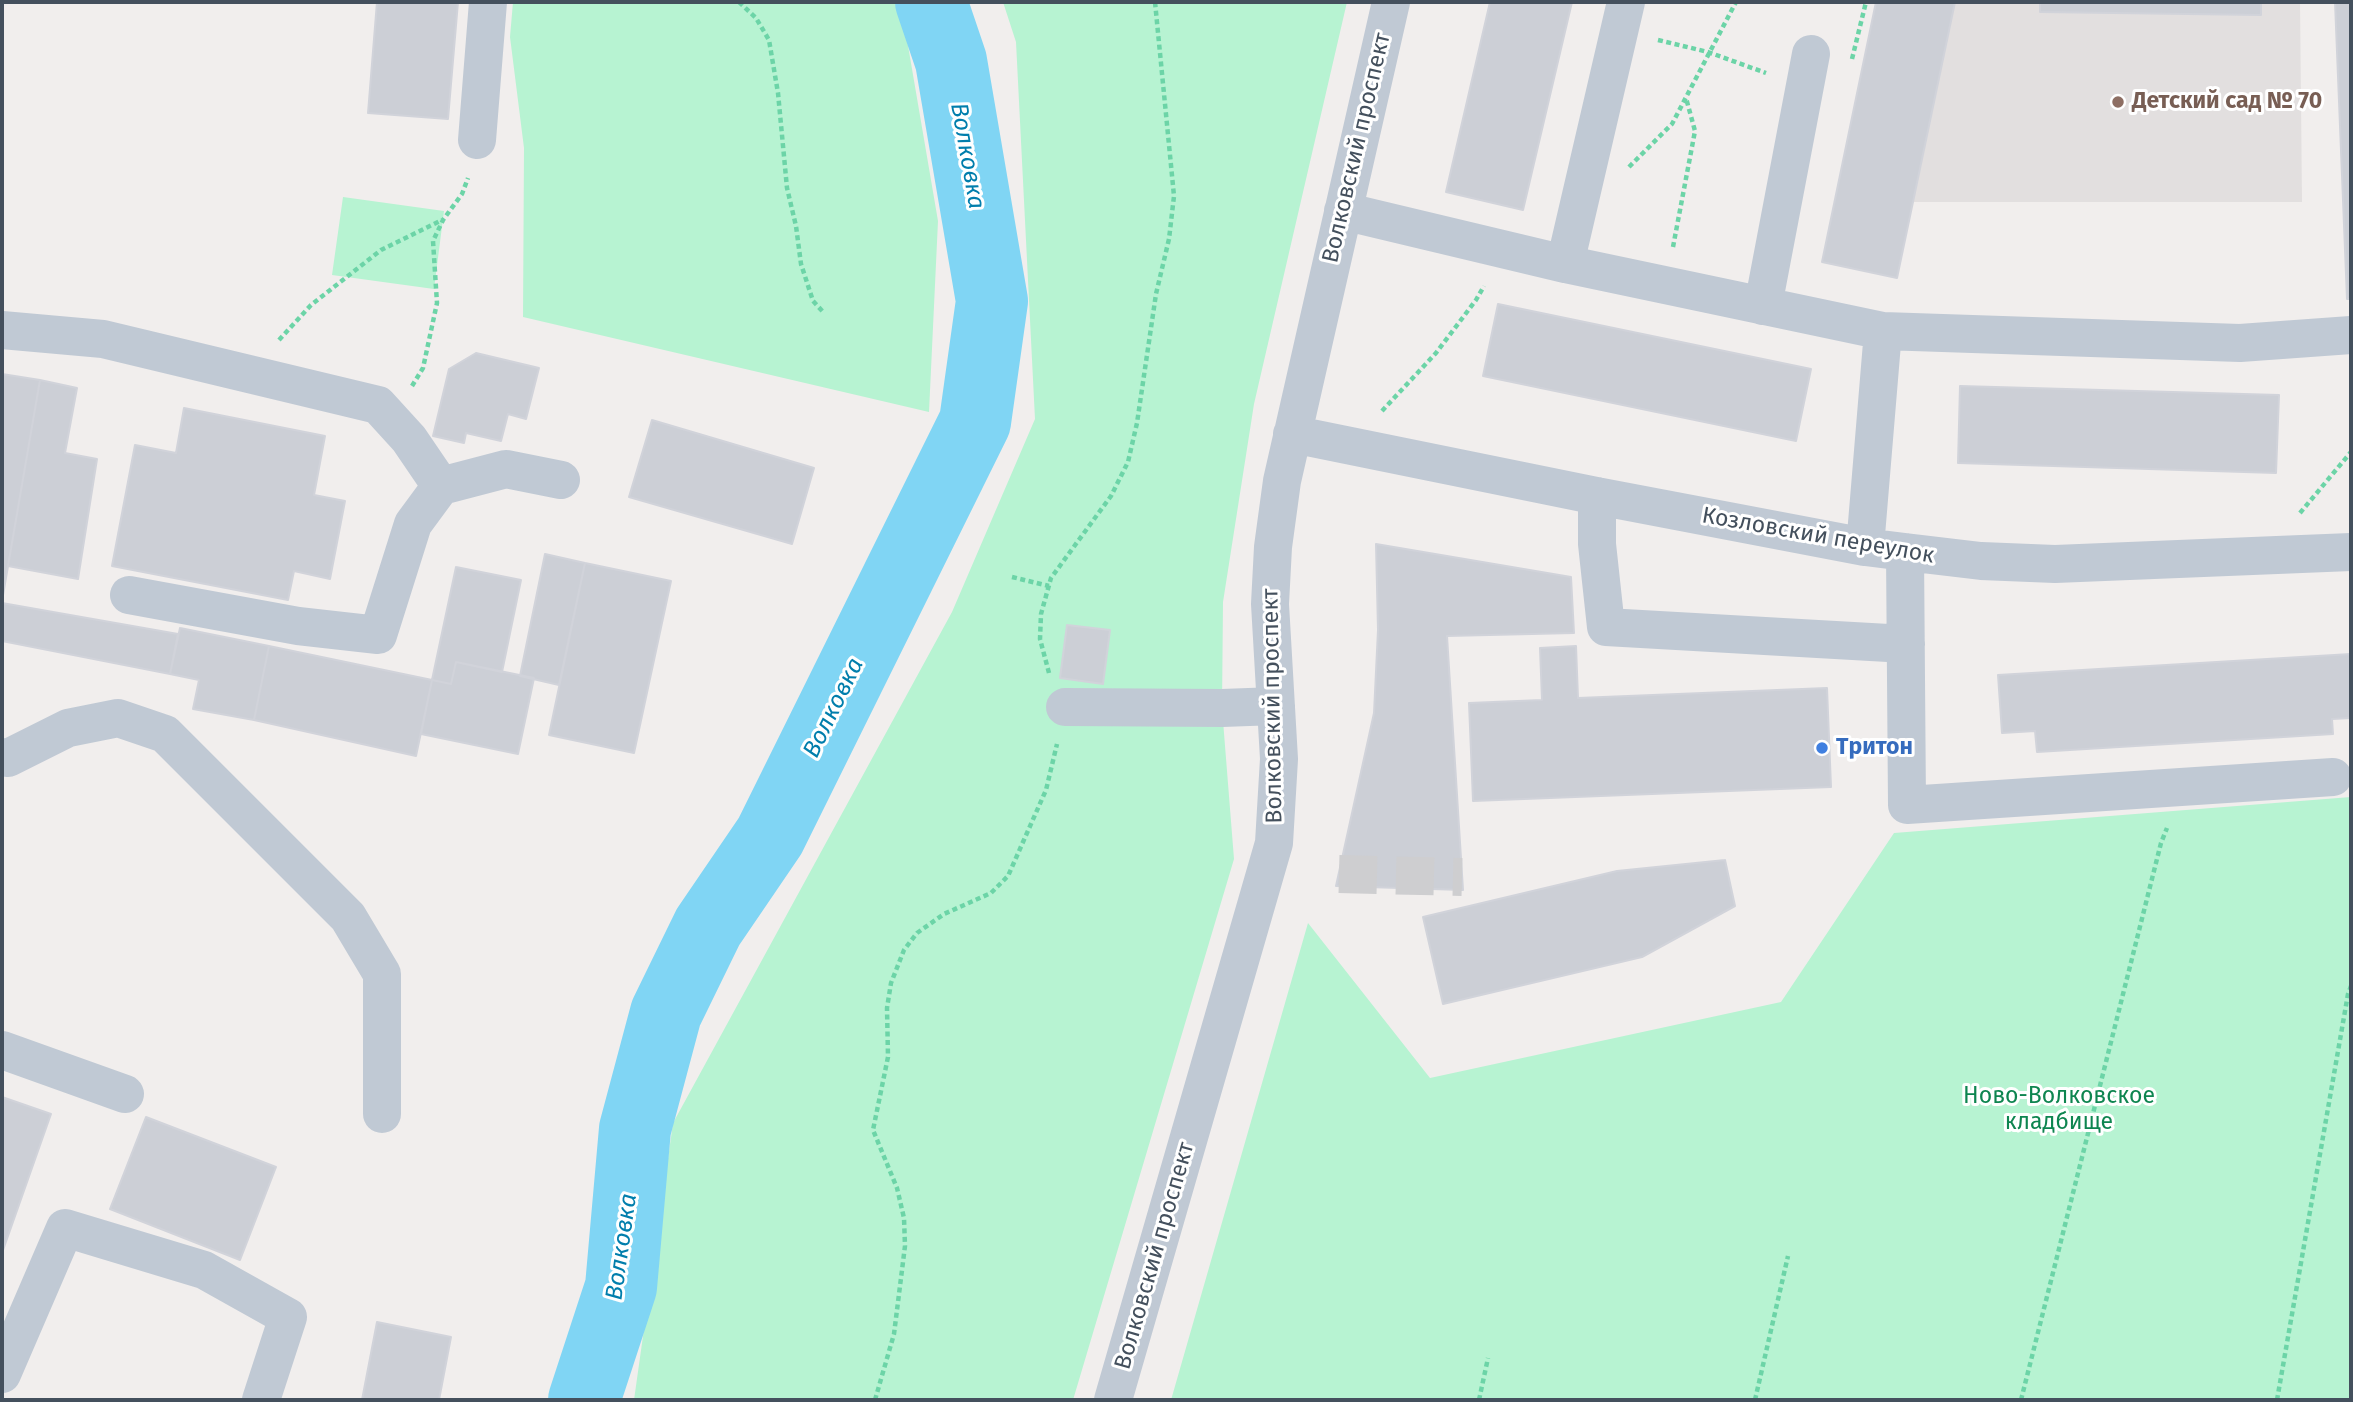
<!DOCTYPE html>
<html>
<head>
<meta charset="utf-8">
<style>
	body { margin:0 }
	#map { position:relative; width:2353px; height:1402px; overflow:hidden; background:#f1eeed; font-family:"Fira Sans",sans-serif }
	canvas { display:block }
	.frame { position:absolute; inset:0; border:4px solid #44505d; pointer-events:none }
</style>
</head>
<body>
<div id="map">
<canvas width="2353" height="1402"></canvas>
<div class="frame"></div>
</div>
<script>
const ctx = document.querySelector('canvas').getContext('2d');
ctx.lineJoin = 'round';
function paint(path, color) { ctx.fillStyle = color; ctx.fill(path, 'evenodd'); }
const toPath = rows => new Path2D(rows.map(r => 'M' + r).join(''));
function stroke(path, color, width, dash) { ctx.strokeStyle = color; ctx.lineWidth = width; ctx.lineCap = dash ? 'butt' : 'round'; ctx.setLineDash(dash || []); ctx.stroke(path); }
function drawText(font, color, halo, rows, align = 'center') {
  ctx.font = font + ' "Fira Sans",sans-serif'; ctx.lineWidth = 6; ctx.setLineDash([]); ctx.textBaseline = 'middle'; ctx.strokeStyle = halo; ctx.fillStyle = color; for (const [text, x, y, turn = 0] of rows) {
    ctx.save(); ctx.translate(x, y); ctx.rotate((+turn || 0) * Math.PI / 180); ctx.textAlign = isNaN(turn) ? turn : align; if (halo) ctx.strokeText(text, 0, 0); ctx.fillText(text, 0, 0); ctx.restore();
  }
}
paint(toPath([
	[1955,2,2300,2,2302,202,1913,202]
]), '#e2dfdf');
paint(toPath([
	[513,2,895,2,905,28,938,221,929,412,523,317,524,148,510,37],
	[1003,2,1347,2,1254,404,1223,602,1222,708,1234,859,1073,1400,634,1400,673,1123,952,612,1035,419,1016,42],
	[343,197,444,211,434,289,332,275],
	[2351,797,2351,1400,1171,1400,1308,923,1430,1078,1781,1002,1894,833]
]), '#b7f3d2');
stroke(toPath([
	[584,1400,621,1287,635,1129,666,1013,708,927,770,836,975,422,992,301,951,61,931,2]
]), '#80d5f4', 72);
const building = toPath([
	[377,2,458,2,448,119,368,113,377,2],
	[1490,2,1572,2,1523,210,1446,192,1490,2],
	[1876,2,1955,2,1897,278,1822,262,1876,2],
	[2040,2,2261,2,2261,15,2040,12,2040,2],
	[2335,2,2351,2,2351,299,2347,299,2335,2],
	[1498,304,1811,369,1796,441,1483,376,1498,304],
	[476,353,539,368,526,419,508,414,501,441,466,433,464,443,433,436,449,369,476,353],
	[2,374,40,380,2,601,2,374],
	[40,380,77,388,65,453,97,459,78,579,8,566,40,380],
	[1960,386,2279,395,2276,473,1958,463,1960,386],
	[184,408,325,436,314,495,345,501,330,579,294,571,288,600,112,566,135,445,176,453,184,408],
	[652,420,814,468,792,544,629,497,652,420],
	[1376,544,1571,577,1574,633,1447,636,1463,890,1336,886,1374,713,1378,630,1376,544],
	[545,554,585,563,559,685,520,676,545,554],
	[585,563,671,581,634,753,549,735,585,563],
	[456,567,521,580,502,672,456,662,451,684,432,680,456,567],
	[2,603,178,634,170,674,2,641,2,603],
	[1067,625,1110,630,1103,684,1060,678,1067,625],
	[180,628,269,646,254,720,193,709,199,680,170,674,180,628],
	[269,646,432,680,416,756,254,720,269,646],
	[1576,646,1578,698,1827,688,1831,787,1473,801,1469,703,1542,700,1540,648,1576,646],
	[2351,654,2351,718,2332,719,2333,734,2037,752,2035,731,2002,733,1998,675,2351,654],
	[456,662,534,678,518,754,421,734,432,680,451,684,456,662],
	[1725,860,1735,906,1642,957,1443,1004,1423,917,1617,871,1725,860],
	[2,1097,51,1114,2,1253,2,1097],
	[146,1117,276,1167,240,1260,110,1209,146,1117],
	[377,1322,451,1337,439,1400,362,1400,377,1322]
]);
paint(building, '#cccfd6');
stroke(building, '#d1d3da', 2);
stroke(toPath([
	[1339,874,1462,877]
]), '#ceced0', 38, [38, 19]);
stroke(toPath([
	[739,2,756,18,769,40,778,93,787,188,796,226,801,264,813,301,824,313],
	[1658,40,1708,52,1766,73],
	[1852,59,1866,2],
	[1629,167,1672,124,1736,2],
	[1673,247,1695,131,1686,98],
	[279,340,311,305,381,250,442,220],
	[412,386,423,368,437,303,433,241,443,220,462,194,468,178],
	[1382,411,1436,353,1476,300,1484,286],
	[2300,513,2351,452],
	[1012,577,1049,586],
	[1049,673,1040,639,1041,614,1051,578,1111,496,1128,462,1137,423,1156,294,1169,239,1174,196,1155,2],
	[875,1400,894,1334,905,1246,904,1218,897,1188,873,1130,888,1057,887,1008,891,983,904,950,917,933,944,914,991,893,1008,876,1046,790,1057,744],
	[1479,1400,1488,1358],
	[1755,1400,1788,1256],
	[2021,1400,2161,843,2167,828],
	[2277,1400,2348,994,2351,986]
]), '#6cd4a7', 4.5, [5, 3.5]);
stroke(toPath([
	[477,140,488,2],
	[1343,211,1565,264,1626,2],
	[1565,264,1883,331,2240,343,2351,335],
	[1763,306,1811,54],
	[2,330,103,339,378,405,409,439,441,486],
	[1292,434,1597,496,1865,547,1905,552,1981,561,2055,564,2351,552],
	[1597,496,1597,544,1606,627,1906,644],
	[1865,547,1883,331],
	[1905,552,1907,805,2333,777],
	[129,595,298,626,378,635,413,524,441,486,506,469,561,480],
	[1065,707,1222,708,1276,706],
	[2,757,8,758,68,728,118,718,165,734,348,917,382,974,382,1114],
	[2,1050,125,1094],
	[2,1374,65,1228,204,1270,288,1317,261,1400],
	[1113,1400,1274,843,1279,759,1270,604,1273,547,1282,481,1391,2]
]), '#c0c9d4', 38);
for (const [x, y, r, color] of [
	[2118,102,7,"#8d6e63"],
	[1822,748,7,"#3f7fe0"]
]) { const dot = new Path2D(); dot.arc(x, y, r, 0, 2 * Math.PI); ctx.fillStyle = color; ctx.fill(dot); stroke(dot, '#fff', 2.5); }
drawText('bold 23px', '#785e54', '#fff', [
	["Детский сад № 70",2132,102]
], 'left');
drawText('23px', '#44505d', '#fff', [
	["Волковский проспект",1357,148,-77],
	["Козловский переулок",1818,536,10],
	["Волковский проспект",1273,706,-91],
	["Волковский проспект",1155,1256,-74]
]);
drawText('bold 23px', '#366cbe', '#fff', [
	["Тритон",1836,748]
], 'left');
drawText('23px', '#0e8550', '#fff', [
	["Ново-Волковское",2059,1097],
	["кладбище",2059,1123]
]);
drawText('italic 24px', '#017eac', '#fff', [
	["Волковка",967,156,80],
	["Волковка",834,708,-64],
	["Волковка",622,1247,-82]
]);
</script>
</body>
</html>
